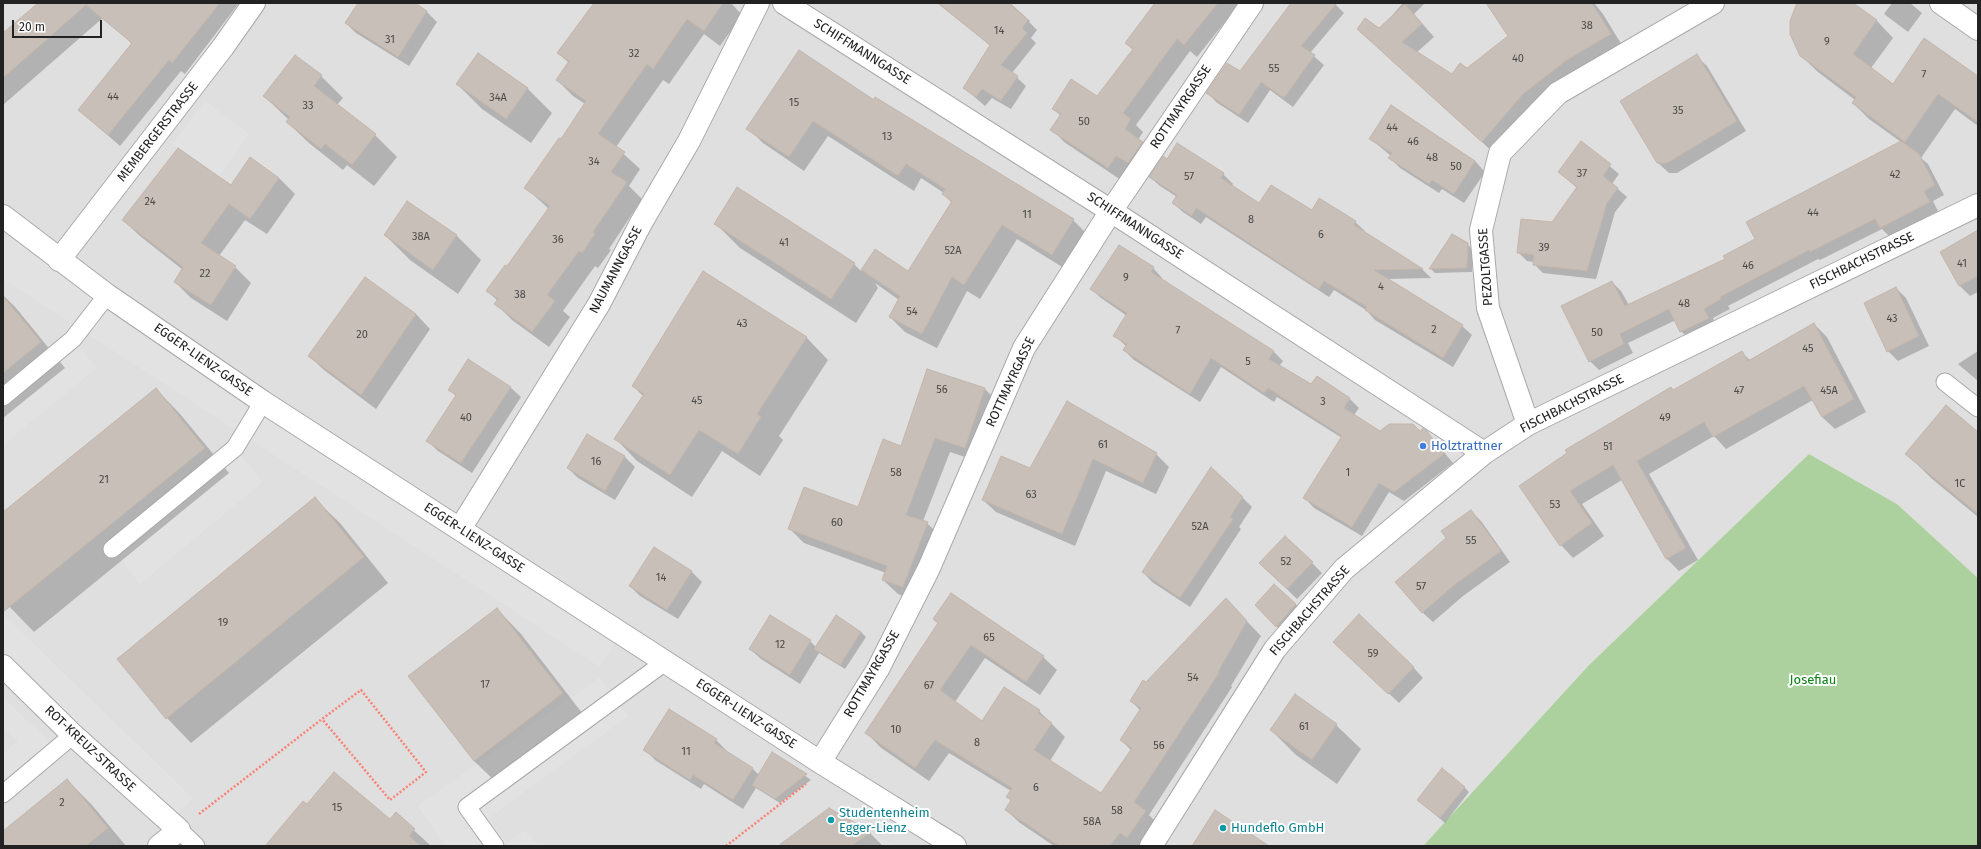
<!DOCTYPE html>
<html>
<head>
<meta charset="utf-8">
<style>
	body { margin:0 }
	#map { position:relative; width:1981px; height:849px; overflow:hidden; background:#f2efe9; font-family:"Fira Sans",sans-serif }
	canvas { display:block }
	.frame { position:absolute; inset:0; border:4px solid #222; pointer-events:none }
	.scale { position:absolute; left:12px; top:20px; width:90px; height:18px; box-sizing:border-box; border:2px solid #222; border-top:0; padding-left:5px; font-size:12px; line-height:14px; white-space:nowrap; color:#222; -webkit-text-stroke:3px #fff; paint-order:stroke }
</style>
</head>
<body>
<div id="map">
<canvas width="1981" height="849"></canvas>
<div class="frame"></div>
<div class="scale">20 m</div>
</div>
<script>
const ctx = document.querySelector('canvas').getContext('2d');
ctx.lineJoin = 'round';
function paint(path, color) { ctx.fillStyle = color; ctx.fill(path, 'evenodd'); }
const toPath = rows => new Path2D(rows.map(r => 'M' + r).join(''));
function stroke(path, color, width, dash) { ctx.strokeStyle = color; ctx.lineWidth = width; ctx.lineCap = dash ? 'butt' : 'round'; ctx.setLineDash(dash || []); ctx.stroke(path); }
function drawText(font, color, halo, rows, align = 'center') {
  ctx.font = font + ' "Fira Sans",sans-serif'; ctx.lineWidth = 4; ctx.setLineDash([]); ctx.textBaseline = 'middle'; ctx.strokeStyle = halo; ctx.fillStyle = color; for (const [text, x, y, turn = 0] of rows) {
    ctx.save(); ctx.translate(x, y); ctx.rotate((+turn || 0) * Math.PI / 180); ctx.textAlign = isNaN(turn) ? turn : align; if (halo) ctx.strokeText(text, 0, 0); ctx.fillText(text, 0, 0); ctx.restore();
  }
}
paint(toPath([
	[3,3,1978,3,1978,578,1897,504,1809,454,1589,665,1423,846,3,846]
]), '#e0dfdf');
paint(toPath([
	[1809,454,1897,504,1978,578,1978,846,1423,846,1589,665]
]), '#add19e');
paint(toPath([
	[205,101,249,134,219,177,172,144],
	[3,227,620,633,600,667,3,279],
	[73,339,97,368,3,445,3,397],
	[235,448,263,482,140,584,112,549],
	[3,614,193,798,170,822,3,666],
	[600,677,628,716,489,818,507,843,525,830,539,846,446,846,417,806],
	[3,697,57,749,3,793,3,754,18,741,3,727],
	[108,828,121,846,86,846],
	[871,832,893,846,852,846]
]), '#e2e2e2');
paint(toPath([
	[39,3,92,3,105,16,3,105,3,34],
	[130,3,239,3,185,74,181,71,120,146,79,110,132,44,112,25],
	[359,3,413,3,426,11,437,22,409,66,356,33,346,23],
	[595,3,731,3,742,15,720,46,704,34,669,84,663,80,616,147,640,169,629,186,642,199,609,249,611,250,598,268,595,266,563,311,570,317,549,347,512,320,496,304,498,301,487,291,507,267,549,209,525,187,561,141,585,104,573,96,557,80,569,63,558,53],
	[937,3,1010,3,1030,21,1029,22,1037,30,1031,38,1036,43,1012,73,1026,86,1011,109,992,98,985,106,964,88,991,46],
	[1156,3,1240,3,1197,57,1190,51,1136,125,1143,132,1138,140,1155,155,1121,180,1064,142,1052,129,1061,116,1053,109,1098,98,1134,51,1126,43],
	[1293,3,1334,3,1344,13,1310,53,1324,65,1293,107,1270,90,1248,123,1216,102,1208,93,1240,72],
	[1403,3,1425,3,1414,14,1434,37,1416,53,1452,76,1467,69,1510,36,1487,3,1594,3,1603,14,1623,47,1495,154,1358,29,1380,29],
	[1800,3,1852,3,1877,21,1893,38,1871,68,1893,85,1978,77,1978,126,1955,109,1921,158,1928,164,1944,195,1933,201,1938,211,1890,237,1882,229,1820,260,1818,259,1728,306,1730,309,1713,318,1717,328,1690,340,1681,331,1676,320,1628,343,1633,353,1599,370,1590,361,1612,282,1621,291,1629,305,1726,259,1901,142,1869,119,1853,103,1855,100,1818,72,1801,56],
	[1892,3,1910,3,1922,13,1908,32,1884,14],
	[478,54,528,89,552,113,531,143,482,109,457,84],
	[295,56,321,76,343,98,337,105,375,135,397,157,374,186,347,165,343,170,309,143,287,122,289,120,264,96],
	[1696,56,1707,66,1746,131,1677,173,1669,173,1658,163],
	[876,98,1073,220,1088,235,1067,270,1017,239,980,299,967,291,937,348,905,332,890,317,899,300,875,283,878,288,856,323,740,248,715,223,854,264,861,271,876,251,908,273,952,203,943,194,944,193,921,178,914,191,828,136,804,171,763,143,748,128,874,101],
	[1371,139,1475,161,1485,172,1464,203,1442,189,1439,193,1400,168,1390,158,1391,156],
	[1582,143,1619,174,1612,184,1627,197,1615,212,1596,279,1543,273,1534,264,1534,262,1527,261,1518,252,1552,223,1577,188,1559,172],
	[1177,144,1223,174,1233,184,1231,186,1260,205,1312,211,1355,222,1365,231,1364,233,1423,270,1431,278,1387,279,1462,326,1472,335,1453,367,1375,320,1366,310,1334,290,1329,297,1206,217,1201,224,1183,212,1173,203,1177,197,1160,186,1150,177,1167,160],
	[279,178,295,194,267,234,245,220,219,256,235,267,251,283,227,321,191,298,175,282,183,270,140,236,123,220,231,187],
	[385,235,457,236,481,260,458,294,410,260],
	[1978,238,1978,292,1970,296,1960,286,1941,252],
	[1467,244,1472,249,1472,272,1435,273,1431,269],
	[1153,268,1162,278,1161,280,1274,352,1283,361,1279,366,1312,385,1317,377,1350,399,1359,408,1354,415,1380,432,1426,431,1453,463,1404,501,1389,492,1362,536,1314,508,1305,498,1342,438,1277,397,1274,402,1221,367,1200,402,1134,360,1124,350,1127,347,1114,335,1127,316,1101,298,1091,289],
	[1896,288,1906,298,1929,346,1898,361,1888,351],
	[3,295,16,308,65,368,3,418],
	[416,314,430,329,376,409,324,370,309,356],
	[1814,324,1827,337,1866,412,1835,429,1822,417,1813,400,1726,449,1714,436,1649,474,1698,560,1679,571,1666,558,1622,480,1582,504,1604,536,1573,558,1561,545,1520,486,1671,388,1674,391,1742,353,1750,360],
	[806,337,828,360,779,436,783,440,760,476,722,451,692,497,637,461,615,438,643,396,633,386],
	[1978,351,1978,381,1958,364],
	[927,370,985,389,999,403,980,462,950,452,923,521,927,523,941,537,918,601,898,594,883,580,886,573,804,543,790,529,858,508,902,447],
	[510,387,521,397,472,473,438,451,428,441,456,396,450,390],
	[156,389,180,414,229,473,34,632,3,600,3,514],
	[1067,403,1156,454,1169,467,1156,494,1106,471,1075,546,996,512,983,500,1030,469],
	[1978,433,1978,517,1931,478,1906,453],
	[588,435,625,457,635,467,615,500,578,478,568,468],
	[1242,497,1252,507,1239,527,1241,529,1190,607,1152,582,1143,572],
	[315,499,340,523,388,583,191,743,167,718],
	[1471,511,1481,521,1510,562,1463,596,1433,622,1422,612,1448,538],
	[1260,563,1312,563,1322,573,1297,599],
	[691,571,702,582,678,619,640,596,630,586],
	[1274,585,1301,609,1281,631,1257,605],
	[497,609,521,634,586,718,499,785,474,761,409,677],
	[1239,613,1261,636,1231,686,1232,687,1149,815,1159,825,1145,846,1054,846,1020,823,1006,810,1012,801,1011,791,949,753,929,781,880,747,867,733,939,624,1043,657,1057,670,1040,695,985,658,955,702,982,722,1039,711,1065,737,1050,761,1101,794,1132,751,1121,740,1141,711,1131,701,1146,684],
	[861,632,866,637,845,669,819,653,800,684,761,659,750,649,810,641,817,648],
	[1345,652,1413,667,1423,678,1399,703],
	[1336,725,1361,749,1337,784,1296,755,1271,730],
	[716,740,726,750,725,751,752,768,759,775,773,753,811,780,780,803,756,788,743,809,704,784,701,789,655,760,645,749],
	[67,780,92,805,126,846,3,846,3,832],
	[1464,787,1469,792,1445,823,1418,800],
	[307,806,390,821,396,814,431,846,284,846],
	[870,833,883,846,780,846]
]), '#0003');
const building = toPath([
	[38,3,220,3,172,63,169,60,108,135,78,110,132,43,86,5,3,78,3,33,38,3],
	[358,3,415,3,427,11,398,57,345,23,358,3],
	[594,3,723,3,704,31,687,19,653,69,647,64,598,134,625,152,611,172,627,182,593,232,595,234,582,253,579,251,547,295,555,301,532,332,494,304,498,299,486,291,505,265,507,266,550,206,524,188,559,138,561,139,586,101,556,80,569,61,557,53,594,3],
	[938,3,1009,3,1028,20,1022,28,1027,33,1001,65,1018,76,1001,101,982,89,976,97,963,88,990,45,938,3],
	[1155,3,1218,3,1184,45,1177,39,1123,113,1131,119,1125,129,1143,142,1128,163,1116,156,1108,168,1050,130,1061,114,1052,109,1071,79,1097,96,1133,49,1125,43,1155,3],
	[1291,3,1337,3,1301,46,1315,55,1284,98,1261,82,1239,115,1206,93,1227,63,1240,71,1291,3],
	[1486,3,1592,3,1611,34,1567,60,1523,94,1482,142,1357,29,1365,18,1379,28,1405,4,1422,24,1402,42,1452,74,1460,63,1467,68,1508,36,1486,3],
	[1797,3,1853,3,1877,20,1853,54,1893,84,1924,38,1978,76,1978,122,1938,94,1905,142,1852,103,1856,97,1800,56,1790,34,1790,21,1797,3],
	[799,50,874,100,875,97,1074,219,1052,255,1002,225,964,285,952,277,922,334,889,317,900,296,861,270,875,249,908,271,952,201,942,194,945,189,906,164,898,176,813,121,789,157,746,129,799,50],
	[478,53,528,88,506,119,456,84,478,53],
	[1697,54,1737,121,1667,163,1657,163,1620,101,1697,54],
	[295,55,322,75,314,86,376,134,352,165,325,144,321,149,286,122,290,117,263,96,295,55],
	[1391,105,1475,161,1454,194,1432,180,1429,184,1388,158,1392,153,1369,139,1391,105],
	[1581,141,1611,164,1603,176,1618,188,1607,203,1587,271,1533,265,1534,255,1517,253,1521,219,1552,222,1577,187,1558,172,1581,141],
	[1901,141,1919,154,1935,185,1924,191,1930,202,1880,228,1875,219,1810,252,1809,250,1720,297,1721,299,1704,309,1709,318,1680,332,1669,309,1620,334,1624,344,1589,362,1561,306,1612,281,1625,306,1725,259,1723,256,1755,239,1746,222,1901,141],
	[1177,143,1224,173,1221,178,1259,203,1271,185,1312,210,1319,198,1356,221,1354,225,1423,269,1374,270,1463,325,1443,358,1365,310,1367,307,1324,281,1319,289,1196,208,1192,216,1172,203,1177,195,1149,177,1163,156,1167,159,1177,143],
	[178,148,231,185,250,157,279,178,250,219,229,204,201,243,236,266,211,305,174,282,183,267,122,220,178,148],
	[737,187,855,263,831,299,714,224,737,187],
	[407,201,457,235,433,270,384,235,407,201],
	[1978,230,1978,276,1959,286,1940,252,1978,230],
	[1452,234,1468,243,1467,268,1429,269,1452,234],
	[1119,245,1154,267,1151,272,1274,351,1269,359,1311,384,1317,376,1350,398,1344,408,1380,431,1389,424,1413,424,1420,431,1423,428,1427,431,1444,454,1394,492,1379,483,1352,527,1303,498,1342,436,1268,388,1264,393,1211,358,1190,394,1123,350,1127,344,1113,336,1127,313,1090,289,1119,245],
	[703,271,807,337,757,414,761,417,738,454,699,430,670,475,614,439,644,394,632,386,703,271],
	[365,277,416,314,361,395,308,356,365,277],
	[1896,287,1919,336,1887,352,1864,303,1896,287],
	[3,296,41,342,3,373,3,296],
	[1814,323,1854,399,1822,417,1804,386,1713,437,1704,422,1637,461,1686,548,1666,559,1613,465,1570,491,1592,523,1560,546,1519,486,1567,453,1565,450,1671,387,1673,390,1742,351,1748,361,1814,323],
	[468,359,511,387,461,463,426,441,456,395,448,390,468,359],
	[927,369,985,388,965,448,935,438,906,515,928,522,903,587,882,580,887,566,788,529,804,487,858,507,883,439,901,446,927,369],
	[156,388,205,448,3,612,3,512,156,388],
	[1067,401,1157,453,1143,483,1093,459,1062,534,982,500,1001,456,1030,468,1067,401],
	[1946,405,1978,432,1978,514,1905,454,1946,405],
	[587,434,625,456,605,491,567,468,587,434],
	[1211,467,1243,497,1230,517,1233,519,1180,598,1142,572,1211,467],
	[315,497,364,557,166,719,117,659,315,497],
	[1471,510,1501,551,1453,586,1422,613,1395,582,1446,538,1441,531,1471,510],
	[1285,536,1313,562,1287,589,1259,563,1285,536],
	[654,547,692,571,667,610,629,586,654,547],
	[1274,584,1296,604,1276,627,1255,605,1274,584],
	[951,593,1044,656,1026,682,971,645,940,690,982,721,1004,687,1040,710,1038,713,1052,723,1034,750,1101,793,1132,748,1120,740,1141,708,1130,701,1143,680,1146,682,1226,598,1247,621,1218,672,1219,673,1134,802,1146,811,1127,838,1120,833,1110,846,1059,846,1005,810,1011,800,1006,797,1012,788,935,740,915,768,865,733,938,623,933,619,951,593],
	[497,608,563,693,474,761,408,676,497,608],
	[1359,614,1414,667,1388,694,1333,642,1359,614],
	[770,615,811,640,790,675,749,649,770,615],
	[836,615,861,632,840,665,814,649,836,615],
	[1295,694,1337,724,1312,760,1270,730,1295,694],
	[669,709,717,739,714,743,753,768,733,800,693,775,690,780,643,750,669,709],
	[772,752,807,774,775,799,752,785,772,752],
	[1442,768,1465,787,1440,818,1417,800,1442,768],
	[334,772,390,819,396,812,415,829,409,836,421,846,265,846,303,801,307,804,334,772],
	[67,779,108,828,86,846,3,846,3,831,67,779],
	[829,808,871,832,852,846,778,846,829,808],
	[1215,810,1269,846,1192,846,1215,810]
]);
paint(building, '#c7bfb8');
stroke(building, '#c4b6ab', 1);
const lane = toPath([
	[1945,382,1978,408],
	[3,397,73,339,107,295],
	[112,549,235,448,263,402],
	[3,794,73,735],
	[179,830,196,846],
	[495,846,467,807,665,662]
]);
const street = toPath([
	[784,3,1111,211,1484,453],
	[1941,3,1978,29],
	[3,216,107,295,263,402,820,762,955,846],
	[59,260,223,47,254,3],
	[1528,424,1488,308,1481,230,1500,153,1558,93,1713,3],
	[460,529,599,304,641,223,689,141,758,3],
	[3,666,73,735,179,830,159,846],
	[820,762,878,669,929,568,1024,348,1111,211,1252,3],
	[1151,846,1275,649,1344,569,1484,453,1528,424,1978,205]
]);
stroke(lane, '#a9a9a9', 19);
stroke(street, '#a9a9a9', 24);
stroke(toPath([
	[199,814,322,719,361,690,426,772,390,800,322,719],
	[726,846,806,784]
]), '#fa8072', 2.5, [2, 2]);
stroke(lane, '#fff', 17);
stroke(street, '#fff', 22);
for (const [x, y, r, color] of [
	[1423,446,4,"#3f7fe0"],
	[831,820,4,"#0f9aa8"],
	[1223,828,4,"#0f9aa8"]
]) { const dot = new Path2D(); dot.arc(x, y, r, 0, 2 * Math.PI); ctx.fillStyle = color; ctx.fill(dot); stroke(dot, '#fff', 1.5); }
drawText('11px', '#4b4948', null, [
	["38",1587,26],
	["14",999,31],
	["31",390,40],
	["9",1827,42],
	["32",634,54],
	["40",1518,59],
	["55",1274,69],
	["7",1924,75],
	["44",113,97],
	["34A",498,98],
	["15",794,103],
	["33",308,106],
	["35",1678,111],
	["50",1084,122],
	["44",1392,128],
	["13",887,137],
	["46",1413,142],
	["48",1432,158],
	["34",594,162],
	["50",1456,167],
	["37",1582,174],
	["42",1895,175],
	["57",1189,177],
	["24",150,202],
	["44",1813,213],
	["11",1027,215],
	["8",1251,220],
	["6",1321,235],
	["38A",421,237],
	["36",558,240],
	["41",784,243],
	["39",1544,248],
	["52A",953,251],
	["41",1962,264],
	["46",1748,266],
	["22",205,274],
	["9",1126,278],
	["4",1381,287],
	["38",520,295],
	["48",1684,304],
	["54",912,312],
	["43",1892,319],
	["43",742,324],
	["2",1434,330],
	["7",1178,331],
	["50",1597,333],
	["20",362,335],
	["45",1808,349],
	["5",1248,362],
	["56",942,390],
	["47",1739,391],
	["45A",1829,391],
	["45",697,401],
	["3",1323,402],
	["40",466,418],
	["49",1665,418],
	["61",1103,445],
	["51",1608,447],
	["16",596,462],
	["58",896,473],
	["1",1348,473],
	["21",104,480],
	["1C",1960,484],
	["63",1031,495],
	["53",1555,505],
	["60",837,523],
	["52A",1200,527],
	["55",1471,541],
	["52",1286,562],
	["14",661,578],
	["57",1421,587],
	["19",223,623],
	["65",989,638],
	["12",780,645],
	["59",1373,654],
	["54",1193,678],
	["17",485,685],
	["67",929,686],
	["61",1304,727],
	["10",896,730],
	["8",977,743],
	["56",1159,746],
	["11",686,752],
	["6",1036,788],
	["2",62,803],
	["15",337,808],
	["58",1117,811],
	["58A",1092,822]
]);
drawText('13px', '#222', '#fff', [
	["SCHIFFMANNGASSE",862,52,32],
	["ROTTMAYRGASSE",1181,107,-56],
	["MEMBERGERSTRASSE",158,132,-52],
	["SCHIFFMANNGASSE",1135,226,33],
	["FISCHBACHSTRASSE",1862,261,-26],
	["PEZOLTGASSE",1486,267,-94],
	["NAUMANNGASSE",616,270,-62],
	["EGGER-LIENZ-GASSE",203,360,35],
	["ROTTMAYRGASSE",1011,382,-65],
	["FISCHBACHSTRASSE",1572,404,-27],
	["EGGER-LIENZ-GASSE",474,538,33],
	["FISCHBACHSTRASSE",1310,611,-49],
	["ROTTMAYRGASSE",872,674,-60],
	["EGGER-LIENZ-GASSE",746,714,33],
	["ROT-KREUZ-STRASSE",90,749,43]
]);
drawText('13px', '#366cbe', '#fff', [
	["Holztrattner",1431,446]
], 'left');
drawText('13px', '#0c8416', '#fff', [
	["Josefiau",1813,680]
]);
drawText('13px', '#0d838f', '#fff', [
	["Studentenheim",839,813],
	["Egger-Lienz",839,828],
	["Hundeflo GmbH",1231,828]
], 'left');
</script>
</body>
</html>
